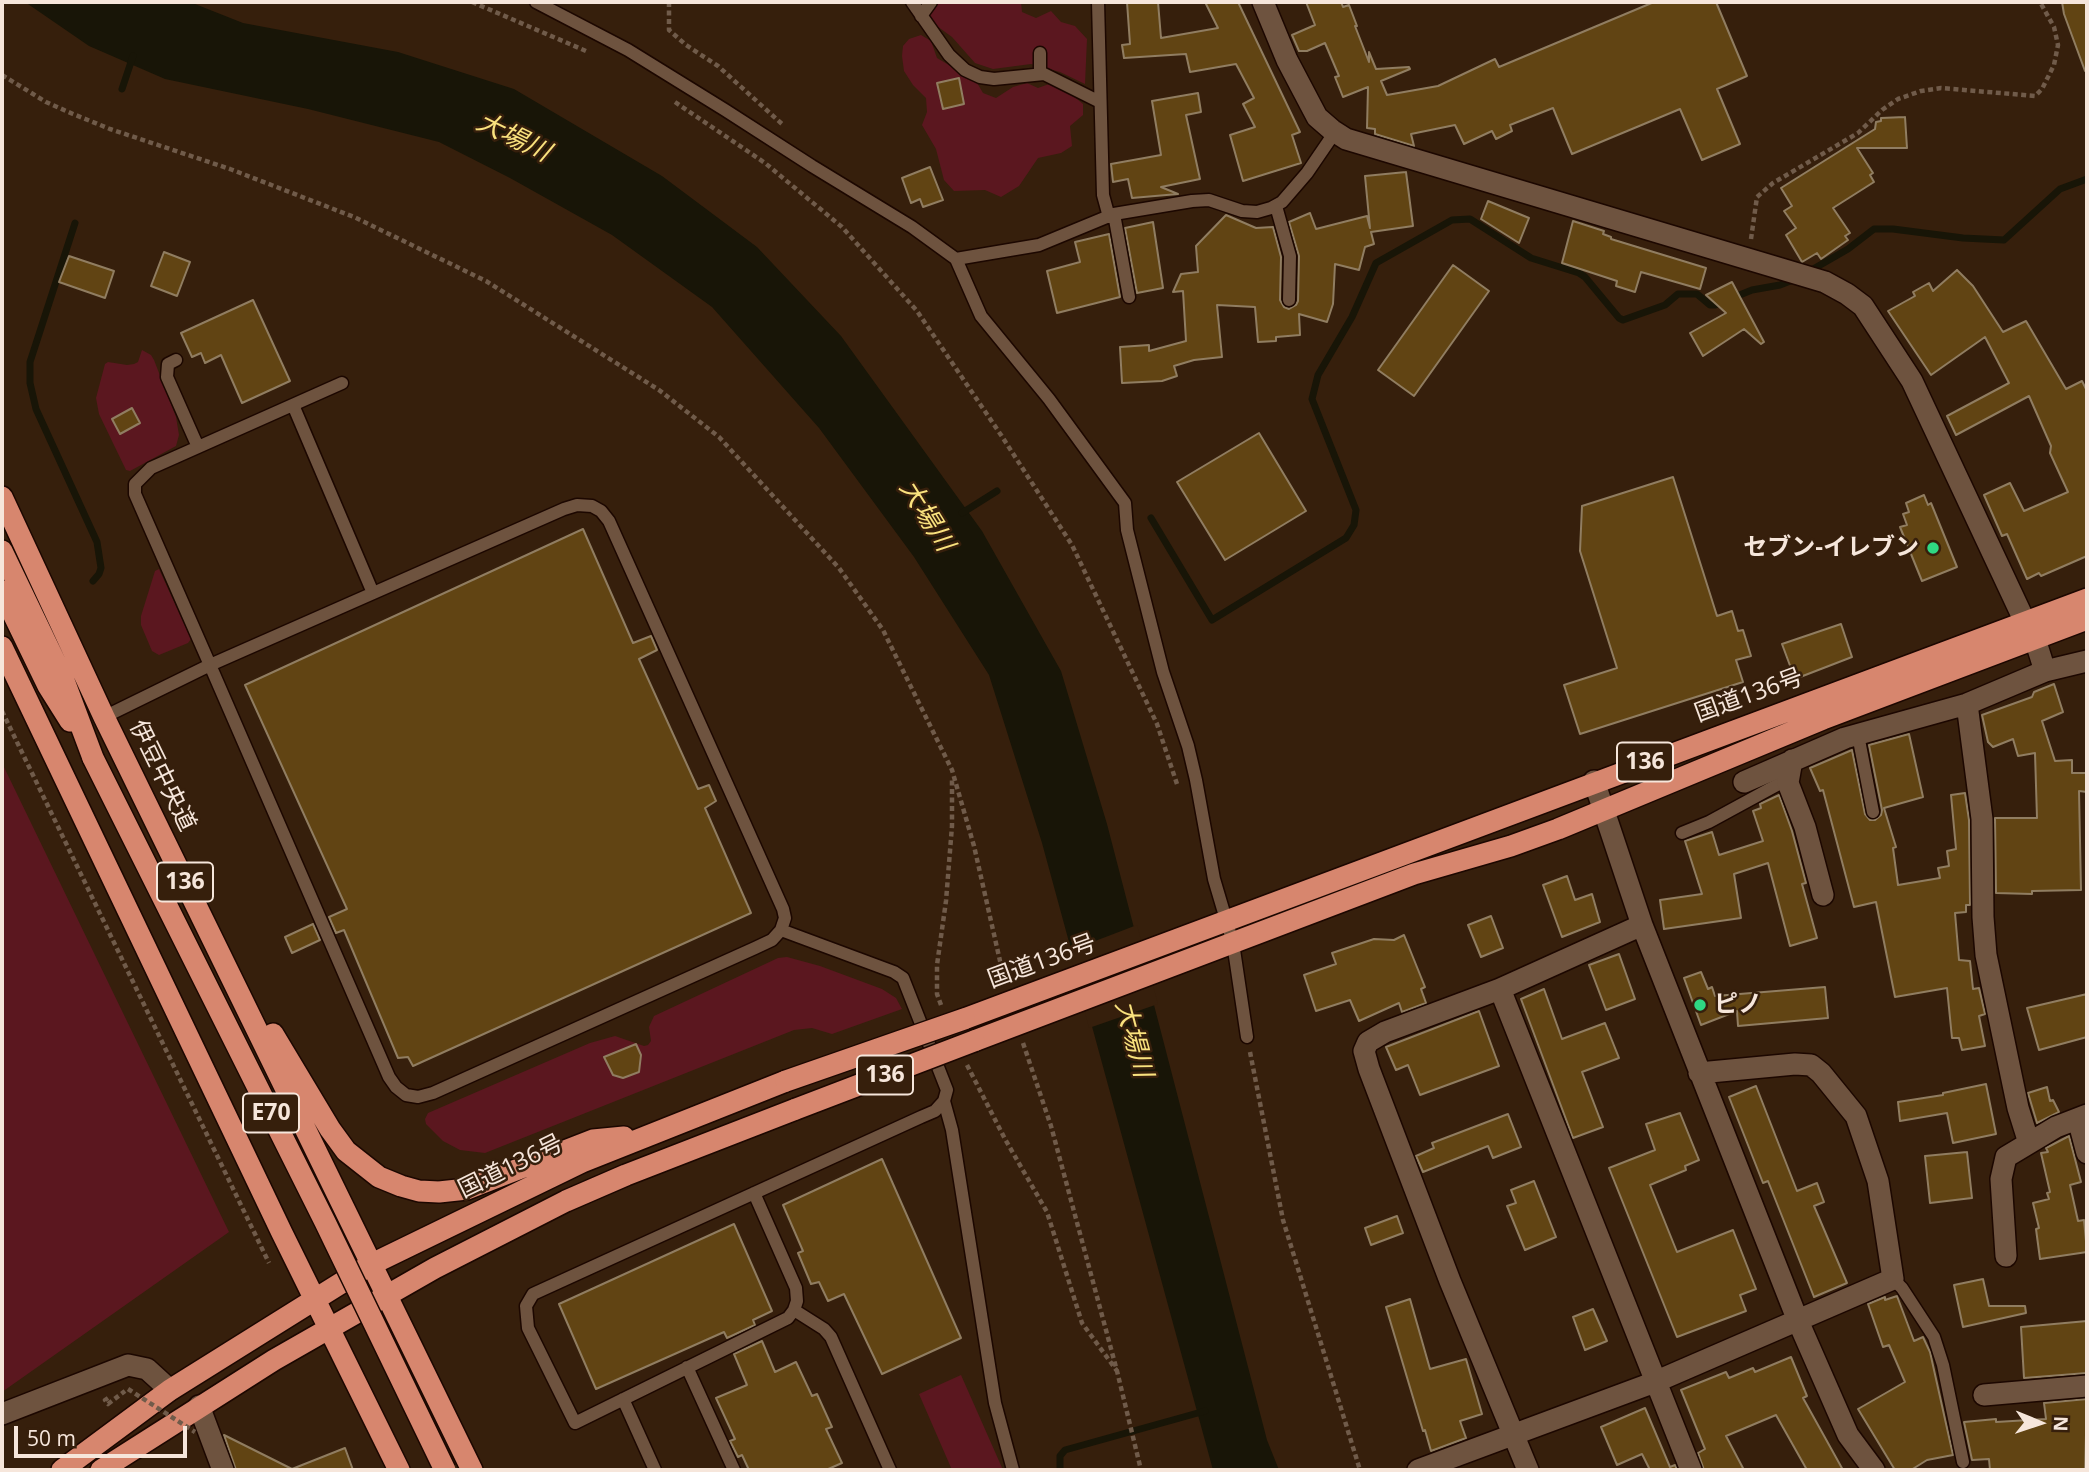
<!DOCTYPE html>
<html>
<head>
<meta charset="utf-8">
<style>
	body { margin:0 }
	#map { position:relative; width:2089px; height:1472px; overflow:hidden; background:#361f0c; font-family:"Open Sans",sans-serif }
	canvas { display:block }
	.frame { position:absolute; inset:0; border:4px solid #f6e6db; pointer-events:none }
	.north { position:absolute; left:2005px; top:1388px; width:70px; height:70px; -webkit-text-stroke:5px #361f0c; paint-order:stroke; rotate:92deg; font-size:19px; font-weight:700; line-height:28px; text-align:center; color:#f6e6db }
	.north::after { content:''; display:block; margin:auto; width:24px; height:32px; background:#f6e6db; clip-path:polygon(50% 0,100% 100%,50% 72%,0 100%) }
	.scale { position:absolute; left:14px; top:1426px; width:173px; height:32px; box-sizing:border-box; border:4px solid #f6e6db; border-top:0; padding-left:9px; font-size:21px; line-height:24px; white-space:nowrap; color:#f6e6db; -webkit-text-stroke:5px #361f0c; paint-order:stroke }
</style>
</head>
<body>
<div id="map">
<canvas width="2089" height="1472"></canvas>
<div class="frame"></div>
<div class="north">N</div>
<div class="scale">50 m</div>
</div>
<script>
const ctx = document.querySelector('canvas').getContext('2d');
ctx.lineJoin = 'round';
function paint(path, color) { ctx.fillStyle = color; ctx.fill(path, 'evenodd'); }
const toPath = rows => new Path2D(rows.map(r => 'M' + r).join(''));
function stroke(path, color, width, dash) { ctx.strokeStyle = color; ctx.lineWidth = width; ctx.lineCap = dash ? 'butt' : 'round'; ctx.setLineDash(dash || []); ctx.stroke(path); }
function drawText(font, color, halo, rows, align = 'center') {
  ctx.font = font + ' "Open Sans","Noto Sans JP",sans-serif'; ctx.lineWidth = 5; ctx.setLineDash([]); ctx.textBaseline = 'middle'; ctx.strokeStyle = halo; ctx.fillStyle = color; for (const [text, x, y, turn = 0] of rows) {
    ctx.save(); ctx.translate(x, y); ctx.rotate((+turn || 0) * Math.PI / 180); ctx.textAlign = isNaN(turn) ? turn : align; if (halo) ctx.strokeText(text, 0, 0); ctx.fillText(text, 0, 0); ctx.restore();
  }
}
paint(toPath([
	[921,2,1021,2,1022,12,1036,18,1051,11,1061,22,1075,26,1087,39,1085,84,1060,72,1031,64,993,69,975,63,952,37,930,21],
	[921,35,931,41,937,58,976,81,983,93,996,98,1013,87,1027,83,1038,88,1052,83,1071,94,1083,104,1083,115,1070,126,1072,146,1061,153,1038,158,1019,186,1001,197,985,190,954,191,944,180,936,149,922,125,927,112,926,98,913,85,904,71,902,56,903,46,909,39],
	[142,350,151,355,154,360,176,417,179,435,176,446,130,471,126,470,99,414,96,398,105,364,108,362,127,365,134,364,138,362],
	[159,569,191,639,188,643,159,655,152,651,141,625,141,616,155,571],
	[2,763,229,1232,2,1392],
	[787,957,820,966,882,989,896,998,902,1009,832,1034,812,1028,794,1030,485,1153,460,1150,443,1141,426,1124,425,1119,428,1113,590,1043,615,1036,644,1046,648,1045,651,1041,649,1027,654,1016,778,958],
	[961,1375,1003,1470,952,1470,919,1394]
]), '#5b171f');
paint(toPath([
	[25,2,190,2,243,23,398,52,514,89,662,176,757,247,841,336,982,531,1061,671,1107,824,1267,1440,1279,1470,1213,1470,1042,843,989,675,914,557,819,428,712,307,612,235,510,178,439,142,308,109,165,79,89,46]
]), '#181507');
paint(toPath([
	[1137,925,1158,1004,1089,1028,1069,951]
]), '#361f0c');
stroke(toPath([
	[122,89,133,56],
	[75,223,30,362,30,383,36,409,97,542,101,568,99,574,93,581],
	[1808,272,1848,249,1874,229,1893,229,1963,238,2004,240,2060,189,2087,179],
	[962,513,997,491],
	[1151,518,1212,620,1346,538,1354,525,1356,510,1312,399,1318,375,1352,317,1376,263,1452,220,1470,219,1531,258,1579,273,1585,277,1619,318,1623,320,1665,305,1678,294,1697,294,1710,305,1715,305,1752,290,1780,285,1798,278],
	[1060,1470,1060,1456,1065,1450,1205,1411]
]), '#181507', 7);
const building = toPath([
	[1127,2,1158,2,1161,38,1218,28,1205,2,1238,2,1300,132,1292,135,1301,163,1243,181,1230,135,1255,127,1243,104,1254,98,1236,64,1190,72,1186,54,1124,58,1122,45,1130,44,1127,2],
	[1306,2,1341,2,1343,7,1349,5,1357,26,1355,26,1369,62,1369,52,1376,69,1409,67,1410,69,1381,81,1387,95,1438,86,1495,59,1499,67,1654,2,1716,2,1747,76,1717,89,1740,144,1702,160,1680,109,1572,154,1553,108,1510,125,1512,131,1496,139,1492,131,1464,144,1455,125,1411,134,1414,146,1375,134,1375,129,1367,128,1368,87,1343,97,1335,77,1339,76,1325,43,1307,51,1299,51,1292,35,1315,25,1306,2],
	[2062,2,2087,2,2087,71,2085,71,2064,14,2062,2],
	[959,78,964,104,943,109,937,83,959,78],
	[1198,93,1201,112,1186,115,1200,179,1161,187,1178,194,1132,198,1128,179,1113,182,1111,164,1161,155,1152,101,1198,93],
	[1905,117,1907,148,1857,148,1873,173,1870,175,1874,182,1833,208,1850,233,1845,236,1848,240,1821,259,1817,253,1802,262,1786,235,1796,228,1784,211,1792,206,1781,188,1875,129,1876,122,1881,121,1881,118,1905,117],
	[930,167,943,200,923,207,920,199,911,203,902,178,930,167],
	[1406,172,1413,226,1371,232,1374,244,1365,247,1359,270,1335,264,1333,304,1327,322,1299,314,1300,335,1276,337,1276,341,1258,342,1255,307,1217,305,1222,357,1194,360,1174,366,1177,376,1162,381,1122,383,1120,347,1149,345,1149,351,1186,341,1183,291,1173,292,1181,274,1198,272,1196,246,1226,215,1256,228,1273,227,1281,257,1280,300,1284,307,1289,309,1296,305,1298,301,1299,256,1289,222,1310,213,1316,229,1367,216,1370,228,1365,176,1406,172],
	[1488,201,1529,218,1519,243,1481,219,1488,201],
	[1573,221,1604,231,1603,234,1611,237,1611,239,1706,268,1700,289,1641,272,1635,292,1616,286,1617,281,1562,263,1573,221],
	[1153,222,1163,288,1137,293,1125,228,1153,222],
	[1109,234,1120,297,1057,313,1047,271,1080,262,1075,242,1109,234],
	[164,252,190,262,177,296,151,286,164,252],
	[69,256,114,271,105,298,59,282,69,256],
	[1453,265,1489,291,1414,396,1378,370,1453,265],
	[1957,270,1973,286,2003,332,2026,321,2066,389,2082,381,2087,391,2087,556,2041,576,2039,573,2027,579,2007,534,2002,536,1984,495,2010,483,2024,511,2068,492,2050,453,2051,446,2029,396,1956,435,1947,416,2009,383,1985,337,1931,375,1888,311,1915,296,1913,292,1929,283,1933,291,1957,270],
	[1732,282,1764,342,1761,344,1744,329,1703,356,1690,333,1726,313,1706,295,1732,282],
	[253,300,290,381,242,403,221,355,205,363,201,353,192,357,181,333,253,300],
	[132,408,140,423,120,434,112,419,132,408],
	[1259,433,1306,511,1225,560,1177,482,1259,433],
	[1673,477,1717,616,1732,611,1738,631,1743,630,1751,656,1736,660,1743,682,1580,734,1564,685,1617,668,1580,551,1582,506,1673,477],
	[1924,495,1928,505,1931,503,1957,567,1922,581,1900,527,1907,525,1903,514,1909,512,1906,503,1924,495],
	[583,529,633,643,651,636,657,650,639,659,698,789,709,785,716,801,705,808,751,913,413,1066,408,1057,398,1058,344,930,336,933,329,917,347,909,245,685,583,529],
	[1841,624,1852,657,1795,679,1782,644,1841,624],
	[2054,684,2063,712,2042,721,2055,761,2072,760,2072,773,2087,773,2087,792,2079,791,2081,890,2032,891,2032,894,1996,893,1995,818,2037,818,2035,753,2018,756,2013,739,1993,747,1988,742,1982,715,2032,697,2034,692,2054,684],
	[1909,734,1923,797,1884,808,1896,847,1893,848,1898,885,1940,878,1938,868,1949,866,1947,851,1956,849,1951,795,1965,793,1969,820,1970,905,1966,905,1966,912,1955,913,1959,960,1970,961,1973,989,1979,988,1985,1014,1979,1016,1985,1046,1962,1050,1959,1038,1952,1038,1947,988,1895,997,1876,902,1854,907,1823,790,1820,791,1810,768,1852,750,1865,814,1870,820,1875,820,1881,815,1882,810,1869,745,1909,734],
	[1779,795,1792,831,1806,883,1802,884,1817,938,1790,946,1768,863,1734,874,1741,918,1664,929,1660,900,1702,894,1685,841,1712,832,1719,855,1763,841,1753,811,1761,808,1760,804,1779,795],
	[1567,876,1575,900,1592,894,1600,922,1562,937,1543,885,1567,876],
	[1491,916,1503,948,1481,957,1468,925,1491,916],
	[313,924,320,940,292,953,285,937,313,924],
	[1404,935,1425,987,1421,989,1426,1003,1402,1012,1399,1003,1359,1021,1350,1000,1316,1011,1304,975,1336,964,1332,953,1374,939,1394,940,1404,935],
	[1619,954,1635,999,1606,1010,1589,965,1619,954],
	[1701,972,1708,989,1712,987,1715,996,1825,987,1828,1018,1738,1026,1737,1011,1701,1025,1684,978,1701,972],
	[1544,989,1562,1039,1605,1023,1619,1058,1582,1072,1603,1127,1573,1138,1521,999,1544,989],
	[2087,994,2087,1037,2039,1050,2027,1008,2087,994],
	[1479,1011,1499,1066,1420,1095,1408,1065,1396,1070,1386,1047,1479,1011],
	[636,1044,641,1055,639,1072,623,1078,613,1075,604,1057,636,1044],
	[1986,1084,1996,1134,1953,1143,1947,1113,1900,1121,1898,1102,1943,1095,1943,1093,1986,1084],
	[1756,1086,1797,1191,1817,1183,1824,1202,1814,1206,1847,1283,1814,1297,1768,1181,1763,1183,1729,1097,1756,1086],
	[2047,1087,2050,1101,2053,1100,2059,1112,2037,1123,2028,1093,2047,1087],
	[1680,1113,1699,1160,1685,1166,1686,1170,1650,1185,1677,1252,1733,1230,1756,1289,1740,1295,1746,1311,1677,1337,1609,1168,1655,1150,1646,1124,1680,1113],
	[1508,1114,1521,1147,1493,1158,1488,1146,1423,1172,1416,1156,1434,1148,1432,1143,1508,1114],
	[2069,1136,2081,1182,2070,1185,2078,1221,2084,1220,2087,1252,2040,1259,2036,1229,2039,1228,2033,1203,2049,1199,2047,1193,2050,1192,2041,1153,2048,1152,2046,1148,2069,1136],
	[1967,1152,1972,1198,1930,1203,1925,1156,1967,1152],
	[882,1159,961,1338,882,1374,844,1294,828,1301,819,1282,811,1284,798,1253,803,1251,783,1205,882,1159],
	[1534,1181,1556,1237,1525,1250,1507,1206,1516,1203,1511,1190,1534,1181],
	[1397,1216,1403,1233,1371,1245,1365,1228,1397,1216],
	[734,1224,772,1311,753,1320,755,1325,727,1338,724,1332,596,1389,559,1304,734,1224],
	[1983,1279,1989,1306,2025,1306,2026,1313,1963,1327,1954,1285,1983,1279],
	[1897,1296,1914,1341,1923,1337,1930,1352,1953,1455,1927,1460,1911,1470,1895,1470,1858,1409,1905,1382,1889,1345,1883,1347,1868,1304,1885,1297,1885,1300,1897,1296],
	[1410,1299,1430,1369,1466,1359,1482,1414,1460,1421,1466,1438,1431,1451,1425,1430,1423,1431,1386,1307,1410,1299],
	[1593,1309,1607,1341,1585,1350,1573,1317,1593,1309],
	[2087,1321,2087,1373,2024,1378,2021,1327,2087,1321],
	[762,1341,775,1372,796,1362,812,1396,817,1394,832,1427,826,1429,842,1463,826,1470,749,1470,742,1455,738,1457,730,1441,735,1439,716,1398,747,1385,734,1354,762,1341],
	[1791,1357,1807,1396,1803,1398,1843,1470,1807,1470,1776,1415,1726,1436,1744,1470,1704,1470,1698,1453,1705,1449,1681,1390,1726,1372,1729,1378,1753,1368,1755,1372,1791,1357],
	[2087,1399,2085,1470,1990,1470,1989,1459,1972,1460,1964,1422,1996,1419,1996,1422,2046,1419,2044,1403,2087,1399],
	[1645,1408,1670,1467,1675,1465,1677,1470,1650,1470,1642,1454,1617,1465,1601,1427,1645,1408],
	[224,1435,292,1469,345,1448,353,1470,236,1470,224,1435]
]);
paint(building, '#614413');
stroke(building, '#907d61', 2);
const lane = toPath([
	[536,2,628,50,725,110,812,166,912,227,956,259,981,316,1049,399,1125,503,1127,530,1163,672,1188,746,1196,780,1214,879,1233,943,1247,1037],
	[912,2,949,55,965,70,980,77,994,79,1044,74,1100,102],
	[1098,2,1103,195,1109,217],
	[921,16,931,2],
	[1040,74,1040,53],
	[1276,206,1290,256,1289,300],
	[1114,214,1129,297],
	[956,259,1039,245,1114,214,1192,201,1209,200,1242,211,1257,212,1271,208,1282,202,1307,173,1335,132],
	[176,360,168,364,167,377,198,447],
	[293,405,373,593],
	[104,717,210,665,564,509,577,505,592,506,601,511,609,521,783,909,785,918,781,930,772,940,755,948,433,1093,418,1097,406,1095,396,1087,389,1077,210,665,135,494,135,484,151,468,342,383],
	[1858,735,1873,812],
	[1682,833,1709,822,1788,779],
	[944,1101,952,1130,995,1403,1013,1470],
	[754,1193,796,1288,797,1301,794,1310,788,1318,575,1423,528,1328,526,1306,533,1294,921,1117,935,1111,944,1101,947,1090,903,978,894,972,781,930],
	[1893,1279,1902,1288,1934,1337,1943,1365,1963,1462],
	[794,1310,824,1329,831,1337,890,1470],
	[687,1367,734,1470],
	[623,1399,655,1470]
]);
const street = toPath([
	[1263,2,1287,60,1317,117,1332,130,1346,139,1825,282,1847,294,1863,306,1912,381,2025,622,2035,639,2045,671,2087,661],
	[1967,704,1982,819,1983,917,1986,955,2018,1108,2029,1143],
	[1792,760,1788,783,1805,827,1823,895],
	[1594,781,1642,925,1798,1321,1848,1435,1874,1470],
	[1744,782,1845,738,1967,704,2045,671],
	[1500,989,1691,1470],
	[2078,1119,2087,1153],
	[2006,1256,2001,1179,2006,1157,2056,1127,2087,1115],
	[1984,1395,2087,1386],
	[199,1406,223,1470],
	[2,1414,128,1365,147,1369,170,1390],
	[1418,1470,1655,1382,1893,1279,1878,1181,1856,1116,1821,1073,1811,1065,1795,1064,1699,1073],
	[1528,1470,1450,1281,1369,1069,1364,1051,1368,1042,1385,1032,1500,989,1642,925]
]);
const highway = toPath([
	[2,497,104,717,472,1470],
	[2,551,63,678,93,758],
	[2,591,48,686,70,721],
	[2,647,282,1233,399,1470],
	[964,1019,2087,599],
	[273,1034,330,1129,346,1151,379,1177,401,1186,419,1191,439,1192,467,1189,593,1140,624,1137],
	[974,1041,1414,874,1511,846,1558,829,1823,719,2087,619],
	[62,1470,170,1390,370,1265,582,1162,786,1081],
	[101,1470,274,1360,435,1268,566,1201,626,1175,796,1109]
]);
stroke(lane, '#1c0700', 15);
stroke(street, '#1c0700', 24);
stroke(highway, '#1c0700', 24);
stroke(toPath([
	[472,2,586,51],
	[669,2,669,30,686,45,718,66,782,124],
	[2,75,46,102,73,114,110,129,230,169,354,217,486,281,659,390,719,437,839,568,883,630,952,770,974,846,1005,983],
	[675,102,765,163,842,227,917,311,1001,435,1072,545,1157,724,1177,784],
	[1751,239,1757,197,1773,183,1858,133,1882,110,1898,99,1921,91,1941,88,2035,96,2042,89,2054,65,2058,45,2054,27,2040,2],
	[2,711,269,1263],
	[941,1005,937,994,937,965,946,901,952,826,952,777],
	[1023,1043,1051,1126,1117,1371,1141,1470],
	[1250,1052,1283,1220,1360,1470],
	[967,1065,1005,1139,1047,1212,1082,1323,1117,1371],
	[108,1398,105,1400,108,1404,125,1391]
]), '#705b4a', 4.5, [5, 3.5]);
stroke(lane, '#6e533f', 12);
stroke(street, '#6e533f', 21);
stroke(highway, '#d7866e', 21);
const highwayBridge = toPath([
	[93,758,325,1222,445,1470],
	[786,1081,964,1019],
	[796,1109,974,1041]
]);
stroke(highwayBridge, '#1c0700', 24, []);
stroke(toPath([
	[128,1389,195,1432]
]), '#705b4a', 4.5, [5, 3.5]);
stroke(highwayBridge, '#d7866e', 21);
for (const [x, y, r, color] of [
	[1933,548,7,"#2fd883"],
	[1700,1005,7,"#2fd883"]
]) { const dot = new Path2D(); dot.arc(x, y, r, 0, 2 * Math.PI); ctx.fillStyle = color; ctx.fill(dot); stroke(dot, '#361f0c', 2.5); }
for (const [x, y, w] of [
	[1645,762,56],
	[185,882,56],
	[885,1075,56],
	[271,1113,56]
]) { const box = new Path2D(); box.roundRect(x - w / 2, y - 19.5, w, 39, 5); ctx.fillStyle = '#361f0c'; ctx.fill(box); stroke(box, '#f6e6db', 2); }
drawText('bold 23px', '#f6e6db', null, [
	["136",1645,762],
	["136",185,882],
	["136",885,1075],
	["E70",271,1113]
]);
drawText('bold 24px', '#f6e6db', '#361f0c', [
	["セブン-イレブン",1919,548],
	["ピノ",1714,1005,"left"]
], 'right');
drawText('24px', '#f6e6db', '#361f0c', [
	["国道136号",1749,696,-20],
	["伊豆中央道",162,776,64],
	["国道136号",1042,962,-20],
	["国道136号",511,1167,-26]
]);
drawText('italic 26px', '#fae27e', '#361f0c', [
	["大場川",513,138,26],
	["大場川",926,516,58],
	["大場川",1133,1039,75]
]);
</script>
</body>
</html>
